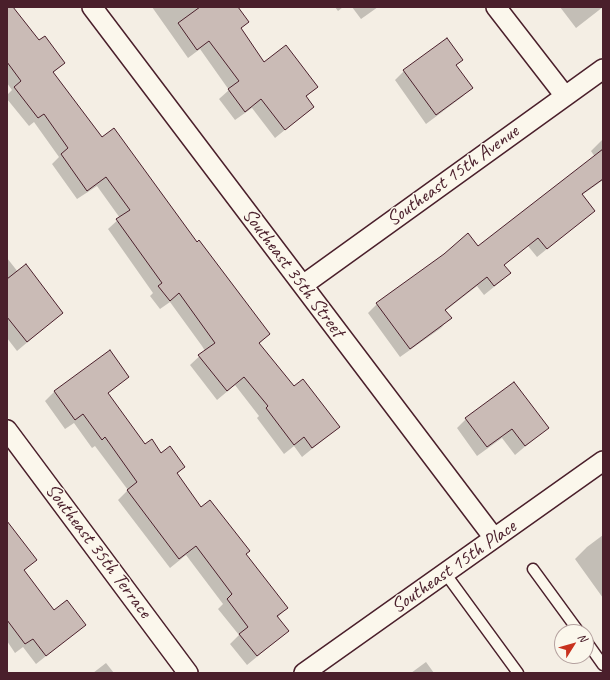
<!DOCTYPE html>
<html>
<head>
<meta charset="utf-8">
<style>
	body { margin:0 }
	#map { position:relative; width:610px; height:680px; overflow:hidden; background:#f4eee4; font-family:Caveat,sans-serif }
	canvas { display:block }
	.frame { position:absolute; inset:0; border:8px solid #4a1f2b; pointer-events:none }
	.north { position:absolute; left:554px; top:624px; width:40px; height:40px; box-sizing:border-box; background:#fbf7ec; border:1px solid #b4a19f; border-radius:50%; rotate:53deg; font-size:11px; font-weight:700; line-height:16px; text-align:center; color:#4a1f2b }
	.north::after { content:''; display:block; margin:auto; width:14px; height:18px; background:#c8321e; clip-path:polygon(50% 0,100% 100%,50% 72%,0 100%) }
</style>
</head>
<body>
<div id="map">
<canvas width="610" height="680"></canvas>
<div class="frame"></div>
<div class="north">N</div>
</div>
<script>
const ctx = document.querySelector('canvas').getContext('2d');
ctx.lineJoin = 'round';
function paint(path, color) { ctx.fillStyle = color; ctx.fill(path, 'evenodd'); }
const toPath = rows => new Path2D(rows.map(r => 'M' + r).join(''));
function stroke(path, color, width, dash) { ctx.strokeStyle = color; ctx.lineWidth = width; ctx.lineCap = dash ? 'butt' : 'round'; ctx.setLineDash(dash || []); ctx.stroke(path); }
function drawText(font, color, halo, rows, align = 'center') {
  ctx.font = font + ' Caveat,sans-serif'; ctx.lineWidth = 3; ctx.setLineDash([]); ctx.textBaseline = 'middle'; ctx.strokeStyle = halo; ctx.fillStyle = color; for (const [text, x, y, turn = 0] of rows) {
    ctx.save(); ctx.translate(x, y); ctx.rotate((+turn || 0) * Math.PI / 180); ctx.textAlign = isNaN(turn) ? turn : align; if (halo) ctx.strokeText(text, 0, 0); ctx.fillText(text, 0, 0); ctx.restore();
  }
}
paint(toPath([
	[7,7,12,7,39,42,64,63,53,73,102,139,197,244,269,334,259,344,293,388,339,427,302,457,294,446,284,454,257,418,259,416,235,385,217,400,190,365,205,351,202,346,170,302,160,309,150,296,153,293,108,229,120,218,97,186,77,199,52,164,59,157,34,122,29,126,7,99,7,95,12,90,7,83],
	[152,7,237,7,248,22,240,29,264,63,316,87,306,97,313,107,275,138,252,108,235,120,219,99,229,90,200,49,188,58],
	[335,7,343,7,338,11],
	[352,7,378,7,361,19],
	[560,7,603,7,576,28],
	[462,60,455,66,471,88,462,97,426,124,395,80,404,71],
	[603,139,603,180,582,195,594,211,537,257,528,246,503,266,509,273,500,282,484,295,477,286,445,311,450,318,441,328,400,357,368,313,377,304,478,247,595,157,591,151],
	[7,258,18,272,62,313,17,351,7,338],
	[110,352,128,377,107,394,144,446,184,467,177,474,201,508,245,554,287,608,277,618,288,631,247,665,230,644,239,635,218,609,223,604,186,555,170,568,118,500,128,490,95,446,92,448,74,423,65,429,45,401,54,392],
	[466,419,547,428,515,455,502,438,477,456,457,428],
	[7,522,36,560,24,571,54,611,85,625,36,664,23,647,15,653,7,641],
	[603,535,603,598,575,559,587,547],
	[426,662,434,673,411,673],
	[106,663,114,673,93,673]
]), '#0003');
const building = toPath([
	[7,7,13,7,39,40,45,36,65,63,53,72,102,137,114,128,197,242,199,240,270,334,259,343,294,386,303,379,340,427,312,448,304,437,294,445,266,408,268,406,244,377,227,391,198,355,215,343,179,293,170,301,158,286,162,283,116,219,130,210,106,177,87,191,61,154,68,148,44,114,38,118,14,87,21,81,7,62,7,7],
	[200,7,238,7,249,22,241,28,264,62,286,45,318,87,306,96,314,107,285,130,261,99,245,112,228,89,239,81,209,41,197,50,178,23,200,7],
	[447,38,463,60,456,65,473,88,436,115,403,70,447,38],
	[603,149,603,179,582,194,595,211,547,249,538,238,504,265,511,273,494,286,487,277,445,310,452,318,410,349,376,303,444,254,468,233,478,246,603,149],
	[26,264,63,313,27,342,7,317,7,279,26,264],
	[110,350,129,377,108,393,145,444,152,439,161,453,170,446,185,467,177,473,201,507,210,500,250,551,246,554,288,608,277,616,289,631,257,656,239,634,248,627,227,599,232,594,196,546,179,559,127,490,137,482,105,437,102,440,83,414,75,420,54,391,110,350],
	[514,382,549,428,525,446,512,429,487,447,465,418,514,382],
	[7,521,37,560,24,570,54,610,67,600,86,625,46,656,33,639,25,644,7,620,7,521]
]);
paint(building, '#cabbb6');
stroke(building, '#4a1f2b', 1);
const service = toPath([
	[533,569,579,632],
	[445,573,518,673],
	[586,641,603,665]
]);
const minor = toPath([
	[92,7,494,538],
	[496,7,565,96],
	[303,285,603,69],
	[7,430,188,673],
	[304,673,603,461]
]);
stroke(service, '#4a1f2b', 13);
stroke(minor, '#4a1f2b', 22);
stroke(service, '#fbf7ec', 10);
stroke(minor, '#fbf7ec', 19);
drawText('20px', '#4a1f2b', '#fbf7ec', [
	["Southeast 15th Avenue",453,176,-36],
	["Southeast 35th Street",293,273,53],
	["Southeast 35th Terrace",98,551,53],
	["Southeast 15th Place",454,567,-35]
]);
</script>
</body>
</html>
